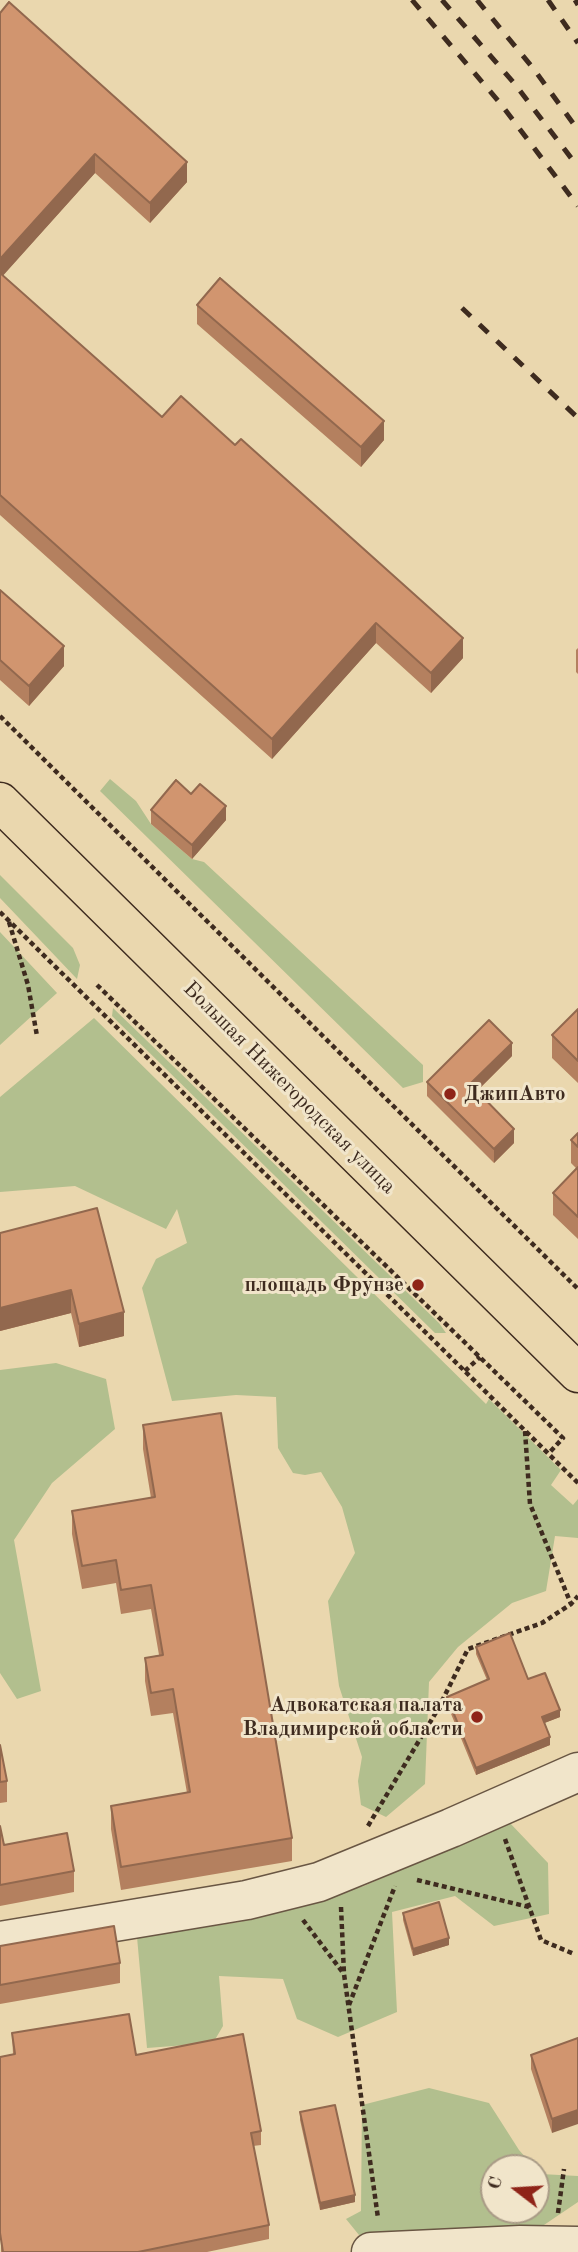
<!DOCTYPE html>
<html>
<head>
<meta charset="utf-8">
<style>
	body { margin:0 }
	#map { position:relative; width:578px; height:2252px; overflow:hidden; background:#ead7ae; font-family:"Old Standard TT",serif }
	canvas { display:block }
	.north { position:absolute; left:480px; top:2154px; width:70px; height:70px; box-sizing:border-box; background:#f1e5ca; border:2px solid #a99b86; border-radius:50%; rotate:287deg; font-size:19px; font-weight:700; line-height:28px; text-align:center; color:#3e2b1f }
	.north::after { content:''; display:block; margin:auto; width:24px; height:32px; background:#8f2418; clip-path:polygon(50% 0,100% 100%,50% 72%,0 100%) }
</style>
</head>
<body>
<div id="map">
<canvas width="578" height="2252"></canvas>
<div class="north">С</div>
</div>
<script>
const ctx = document.querySelector('canvas').getContext('2d');
ctx.lineJoin = 'round';
function paint(path, color) { ctx.fillStyle = color; ctx.fill(path, 'evenodd'); }
const toPath = rows => new Path2D(rows.map(r => 'M' + r).join(''));
function stroke(path, color, width, dash) { ctx.strokeStyle = color; ctx.lineWidth = width; ctx.lineCap = dash ? 'butt' : 'round'; ctx.setLineDash(dash || []); ctx.stroke(path); }
function drawText(font, color, halo, rows, align = 'center') {
  ctx.font = font + ' "Old Standard TT",serif'; ctx.lineWidth = 6; ctx.setLineDash([]); ctx.textBaseline = 'middle'; ctx.strokeStyle = halo; ctx.fillStyle = color; for (const [text, x, y, turn = 0] of rows) {
    ctx.save(); ctx.translate(x, y); ctx.rotate((+turn || 0) * Math.PI / 180); ctx.textAlign = isNaN(turn) ? turn : align; if (halo) ctx.strokeText(text, 0, 0); ctx.fillText(text, 0, 0); ctx.restore();
  }
}
paint(toPath([
	[110,779,136,801,151,824,192,859,204,862,423,1065,423,1082,403,1088,100,791],
	[0,875,73,948,80,965,77,979,0,898],
	[0,932,57,993,0,1045],
	[113,1008,439,1323,446,1333,435,1333,112,1016],
	[94,1018,486,1404,489,1399,561,1470,551,1485,573,1505,578,1499,578,1538,555,1536,546,1591,512,1603,458,1647,429,1682,425,1784,386,1817,361,1805,358,1781,362,1757,339,1686,328,1601,355,1553,342,1507,321,1472,305,1475,293,1473,278,1448,276,1397,236,1395,172,1401,142,1288,156,1259,187,1243,177,1209,166,1229,75,1186,0,1192,0,1097],
	[56,1363,106,1379,115,1429,52,1483,14,1540,41,1691,17,1699,0,1673,0,1370],
	[509,1822,548,1863,549,1914,494,1926,455,1896,392,1912,397,2012,338,2037,297,2019,283,1979,219,1976,223,2026,213,2043,147,2048,137,1937,240,1922,364,1886],
	[429,2088,489,2103,519,2150,535,2168,494,2168,494,2210,536,2210,536,2169,541,2174,578,2176,578,2202,541,2227,359,2235,346,2219,361,2211,362,2105]
]), '#b2bf8e');
const minor = toPath([
	[0,1941,247,1900,319,1882,451,1828,578,1772],
	[371,2252,520,2245,578,2246]
]);
const major = toPath([
	[0,802,578,1373]
]);
stroke(minor, '#695643', 41);
stroke(major, '#3e2b1f', 41);
stroke(toPath([
	[0,716,578,1289],
	[0,912,578,1483],
	[9,922,28,985,37,1036],
	[97,985,563,1438,549,1453],
	[465,1371,480,1357],
	[525,1431,530,1504,571,1604],
	[368,1826,438,1709,468,1649,542,1623,571,1604,578,1596],
	[505,1839,541,1940,574,1954],
	[417,1880,529,1907],
	[341,1907,344,1974,378,2218],
	[303,1920,344,1974],
	[349,2005,395,1886],
	[558,2213,564,2169]
]), '#3e2b1f', 4.5, [5, 3.5]);
stroke(minor, '#f1e5ca', 38);
stroke(major, '#ead7ae', 38);
stroke(toPath([
	[412,0,500,103,578,206],
	[442,0,514,83,578,167],
	[477,0,533,68,578,130],
	[548,0,578,43],
	[575,0,578,5],
	[462,308,578,418]
]), '#3e2b1f', 5, [12, 12]);
paint(toPath([
	[0,13,187,182,150,223,95,173,3,275,162,417,463,658,431,693,376,643,272,759,0,515],
	[197,305,384,440,361,467,197,324],
	[0,590,64,666,29,706,0,680],
	[578,648,578,674,576,672,576,650],
	[191,794,226,820,192,859,151,824,151,810],
	[578,1009,578,1083,552,1058,552,1035],
	[512,1056,477,1091,514,1143,494,1163,427,1096,427,1082],
	[578,1133,578,1239,553,1215,553,1193,576,1168,571,1163,571,1140],
	[0,1233,124,1336,79,1347,71,1313,0,1331],
	[143,1425,292,1838,292,1861,121,1890,111,1829,111,1806,187,1793,173,1713,151,1716,145,1681,145,1658,159,1655,151,1609,121,1614,116,1583,82,1589,72,1534,72,1511,151,1498,143,1449],
	[476,1647,528,1679,560,1717,544,1723,550,1745,476,1775,447,1704,447,1697,487,1680,476,1654],
	[0,1745,7,1781,7,1802,0,1803],
	[0,1826,4,1845,74,1871,74,1892,0,1906],
	[403,1913,449,1945,413,1956,403,1920],
	[0,1946,120,1963,120,1983,0,2004],
	[12,2033,136,2055,261,2131,261,2145,253,2146,269,2225,269,2239,207,2252,1,2252,0,2057,13,2054],
	[578,2038,552,2133,531,2069,531,2055],
	[300,2112,355,2202,320,2210,300,2120]
]), '#b4805f');
paint(toPath([
	[95,154,95,173,0,279,0,259],
	[187,162,187,182,150,223,150,203],
	[384,421,384,440,361,467,361,447],
	[376,623,376,643,272,759,272,739],
	[463,638,463,658,431,693,431,673],
	[64,646,64,666,29,706,29,686],
	[226,806,226,820,192,859,192,845],
	[512,1043,512,1056,470,1098,470,1084],
	[514,1129,514,1143,494,1163,494,1149],
	[71,1290,71,1313,0,1331,0,1308],
	[124,1312,124,1336,79,1347,79,1324],
	[560,1710,560,1717,542,1724,542,1717],
	[550,1737,550,1745,476,1775,476,1768],
	[449,1938,449,1945,413,1956,413,1949],
	[578,2110,578,2124,552,2133,552,2119],
	[355,2195,355,2202,320,2210,320,2203]
]), '#92684e');
const building = toPath([
	[9,2,187,162,150,203,95,154,0,259,0,13,9,2],
	[0,273,162,417,181,396,235,445,241,439,463,638,431,673,376,623,272,739,0,495,0,273],
	[220,278,384,421,361,447,197,305,220,278],
	[0,590,64,646,29,686,0,660,0,590],
	[176,780,191,794,200,784,226,806,192,845,151,810,176,780],
	[578,1009,578,1061,552,1035,578,1009],
	[489,1020,512,1043,470,1084,514,1129,494,1149,427,1082,489,1020],
	[578,1133,578,1147,571,1140,578,1133],
	[578,1167,578,1217,553,1193,578,1167],
	[97,1208,124,1312,79,1324,71,1290,0,1308,0,1233,97,1208],
	[221,1413,292,1838,121,1867,111,1806,190,1792,173,1689,151,1693,145,1658,163,1655,151,1585,121,1590,116,1560,82,1566,72,1511,155,1497,143,1425,221,1413],
	[510,1633,528,1679,545,1673,560,1710,542,1717,550,1737,476,1768,447,1697,489,1679,476,1647,510,1633],
	[0,1745,7,1781,0,1782,0,1745],
	[0,1826,4,1845,67,1833,74,1871,0,1885,0,1826],
	[439,1902,449,1938,413,1949,403,1913,439,1902],
	[114,1926,120,1963,0,1985,0,1946,114,1926],
	[129,2014,136,2055,243,2034,261,2131,251,2133,269,2225,138,2252,3,2252,0,2233,0,2057,15,2054,12,2033,129,2014],
	[578,2038,578,2110,552,2119,531,2055,578,2038],
	[335,2105,355,2195,320,2203,300,2112,335,2105]
]);
paint(building, '#d1956f');
stroke(building, '#92684e', 2);
for (const [x, y, r, color] of [
	[450,1094,7,"#8f2418"],
	[418,1285,7,"#8f2418"],
	[477,1717,7,"#8f2418"]
]) { const dot = new Path2D(); dot.arc(x, y, r, 0, 2 * Math.PI); ctx.fillStyle = color; ctx.fill(dot); stroke(dot, '#f1e5ca', 2.5); }
drawText('21px', '#3e2b1f', '#f1e5ca', [
	["Большая Нижегородская улица",289,1088,45]
]);
drawText('bold 21px', '#3e2b1f', '#f1e5ca', [
	["ДжипАвто",464,1094,"left"],
	["площадь Фрунзе",404,1285],
	["Адвокатская палата",463,1705],
	["Владимирской области",463,1729]
], 'right');
</script>
</body>
</html>
